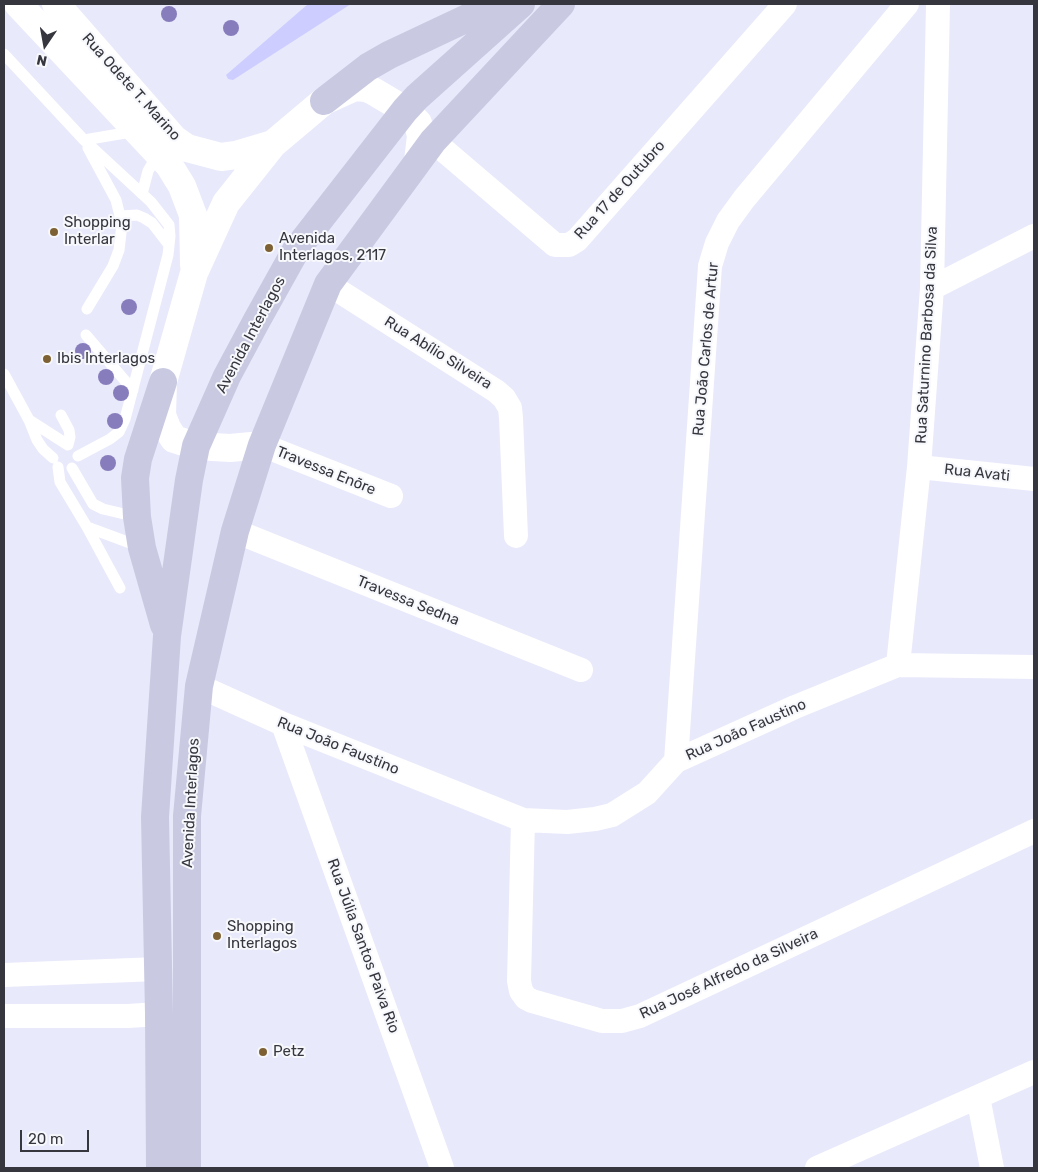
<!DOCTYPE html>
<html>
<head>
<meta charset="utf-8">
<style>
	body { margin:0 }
	#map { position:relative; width:1038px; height:1172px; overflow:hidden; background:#e8e9fb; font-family:Rubik,sans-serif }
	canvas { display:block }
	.frame { position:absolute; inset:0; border:5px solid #36363f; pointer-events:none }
	.north { position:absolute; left:20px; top:20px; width:50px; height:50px; -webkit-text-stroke:4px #f7f8fc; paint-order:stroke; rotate:192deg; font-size:14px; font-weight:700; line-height:20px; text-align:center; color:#36363f }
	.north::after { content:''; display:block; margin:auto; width:18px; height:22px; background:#36363f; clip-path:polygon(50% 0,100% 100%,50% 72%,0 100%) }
	.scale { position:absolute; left:20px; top:1130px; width:69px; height:22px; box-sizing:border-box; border:2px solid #36363f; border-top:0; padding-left:6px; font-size:15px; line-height:18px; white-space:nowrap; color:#36363f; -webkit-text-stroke:4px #f7f8fc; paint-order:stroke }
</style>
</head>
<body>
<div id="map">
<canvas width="1038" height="1172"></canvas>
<div class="frame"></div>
<div class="north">N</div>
<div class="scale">20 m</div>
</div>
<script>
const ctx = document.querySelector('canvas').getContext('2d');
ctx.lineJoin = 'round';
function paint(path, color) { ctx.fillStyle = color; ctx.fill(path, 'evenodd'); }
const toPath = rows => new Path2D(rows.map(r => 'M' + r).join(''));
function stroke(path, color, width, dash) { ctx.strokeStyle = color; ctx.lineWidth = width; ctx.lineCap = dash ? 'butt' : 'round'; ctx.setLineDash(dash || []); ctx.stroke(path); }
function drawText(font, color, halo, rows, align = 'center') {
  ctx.font = font + ' Rubik,sans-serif'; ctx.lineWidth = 4; ctx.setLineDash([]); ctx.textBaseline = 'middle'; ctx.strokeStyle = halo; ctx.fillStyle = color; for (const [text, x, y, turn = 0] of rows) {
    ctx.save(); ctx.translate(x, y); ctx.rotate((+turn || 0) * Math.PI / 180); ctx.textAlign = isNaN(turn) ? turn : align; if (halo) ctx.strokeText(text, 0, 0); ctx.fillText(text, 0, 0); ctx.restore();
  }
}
paint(toPath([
	[308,4,351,4,233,80,228,79,226,75]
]), '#cdceff');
stroke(toPath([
	[4,54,84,140,151,202,169,225,170,236,168,255,125,419,119,432,110,439,78,456],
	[84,140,137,131],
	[142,194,148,171,158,154],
	[120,216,137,215,144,218,152,223,169,245],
	[87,309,113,266,119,250,122,224,116,200,88,148],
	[86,335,133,390],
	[4,374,29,420,37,440,43,449,53,458],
	[29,420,68,445,70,437,69,430,61,415],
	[58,467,60,482,87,527,141,547],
	[72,468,93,504,103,509,137,517],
	[87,527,120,588]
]), '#fff', 11);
stroke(toPath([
	[433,141,555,245,569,245,577,240,785,4],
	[328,284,496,391,504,398,510,408,511,418,516,536],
	[932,288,1034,236],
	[262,445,391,496],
	[919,467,1034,479],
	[235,531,581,670],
	[898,665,919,467,932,288,938,4],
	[199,686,283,724,523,820,567,822,595,819,612,815,647,793,676,761,795,707,898,665,1034,667],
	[283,724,442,1168],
	[676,761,710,266,717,243,728,221,744,199,907,4],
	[523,820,519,981,521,991,526,998,532,1001,602,1021,622,1021,640,1016,1034,831],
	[4,975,158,969],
	[4,1016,128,1016,159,1014],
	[978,1097,992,1168],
	[817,1168,1034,1072]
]), '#fff', 24);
stroke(toPath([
	[18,4,169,165,182,186,193,215,194,265],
	[56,4,174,139,187,148,221,157,236,155,273,144],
	[262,445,230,448,196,446,174,439,167,428,162,415,163,382,194,273,226,203,273,144,324,101,355,87,366,88,373,91,405,110,418,123,421,136,418,161]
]), '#fff', 28);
stroke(toPath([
	[324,101,368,67,389,55,497,4],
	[163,382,138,459,135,478,137,517,142,548,164,625],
	[160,1168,159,1014,155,817,167,636,189,480,196,446,227,376,257,320,296,250,405,110,417,97,521,4],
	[187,1168,187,816,199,686,235,531,262,445,328,284,433,141,561,4]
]), '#c9cae2', 28);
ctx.fillStyle = '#877dbc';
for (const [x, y] of [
	[169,14],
	[231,28],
	[129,307],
	[83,351],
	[106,377],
	[121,393],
	[115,421],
	[108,463]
]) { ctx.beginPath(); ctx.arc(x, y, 8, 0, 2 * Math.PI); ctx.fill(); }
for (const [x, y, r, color] of [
	[54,232,5,"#7d6134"],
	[269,248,5,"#7d6134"],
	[47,359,5,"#7d6134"],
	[217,936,5,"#7d6134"],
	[263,1052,5,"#7d6134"]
]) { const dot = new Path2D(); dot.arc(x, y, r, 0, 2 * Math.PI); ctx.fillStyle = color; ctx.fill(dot); stroke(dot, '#f7f8fc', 2); }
drawText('15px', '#36363f', '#f7f8fc', [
	["Rua Odete T. Marino",131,87,48],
	["Rua 17 de Outubro",620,190,-48],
	["Avenida Interlagos",251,335,-62],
	["Rua Saturnino Barbosa da Silva",927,335,-87],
	["Rua João Carlos de Artur",706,349,-85],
	["Rua Abílio Silveira",438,353,32],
	["Travessa Enõre",326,471,22],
	["Rua Avati",977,473,6],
	["Travessa Sedna",408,601,22],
	["Rua João Faustino",746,730,-24],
	["Rua João Faustino",338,746,22],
	["Avenida Interlagos",191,803,-87],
	["Rua Júlia Santos Paiva Rio",363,946,70],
	["Rua José Alfredo da Silveira",729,974,-25]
]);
drawText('15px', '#36363f', '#f7f8fc', [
	["Shopping",64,223],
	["Interlar",64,240],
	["Avenida",279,239],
	["Interlagos, 2117",279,256],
	["Ibis Interlagos",57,359],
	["Shopping",227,927],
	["Interlagos",227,944],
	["Petz",273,1052]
], 'left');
</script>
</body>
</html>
